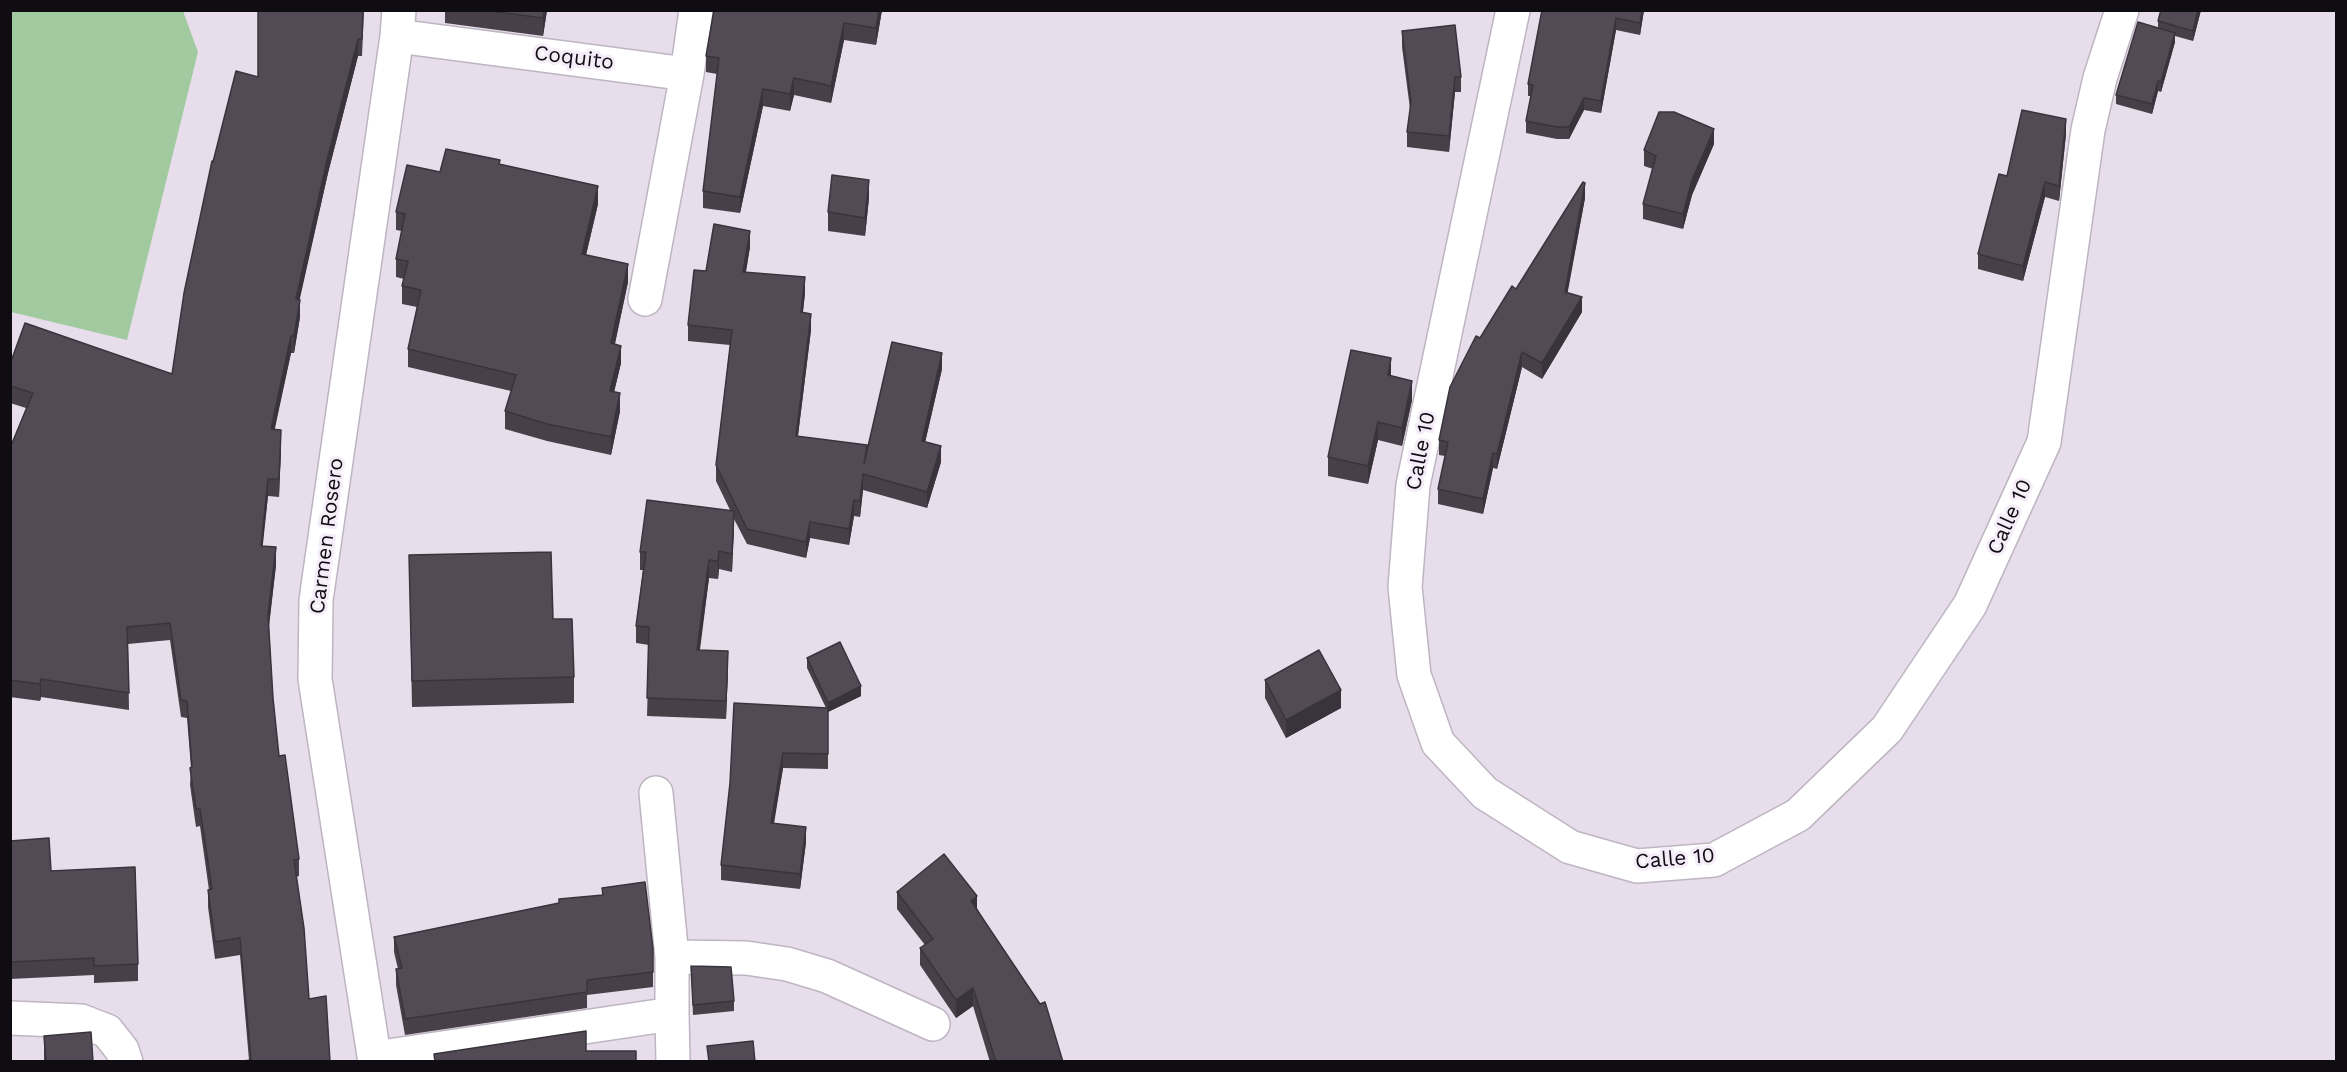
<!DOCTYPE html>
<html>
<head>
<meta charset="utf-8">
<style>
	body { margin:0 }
	#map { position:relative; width:2347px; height:1072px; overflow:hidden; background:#e8deeb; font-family:"Work Sans",sans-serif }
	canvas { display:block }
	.frame { position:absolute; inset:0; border:12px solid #100d12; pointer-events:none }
</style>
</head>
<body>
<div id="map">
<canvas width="2347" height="1072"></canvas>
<div class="frame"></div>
</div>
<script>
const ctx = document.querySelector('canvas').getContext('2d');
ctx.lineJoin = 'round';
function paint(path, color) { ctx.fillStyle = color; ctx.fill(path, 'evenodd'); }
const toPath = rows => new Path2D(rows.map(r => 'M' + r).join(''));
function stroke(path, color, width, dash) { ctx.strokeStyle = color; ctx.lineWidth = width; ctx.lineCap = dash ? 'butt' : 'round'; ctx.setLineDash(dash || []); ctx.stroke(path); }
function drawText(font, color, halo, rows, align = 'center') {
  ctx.font = font + ' "Work Sans",sans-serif'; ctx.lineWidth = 6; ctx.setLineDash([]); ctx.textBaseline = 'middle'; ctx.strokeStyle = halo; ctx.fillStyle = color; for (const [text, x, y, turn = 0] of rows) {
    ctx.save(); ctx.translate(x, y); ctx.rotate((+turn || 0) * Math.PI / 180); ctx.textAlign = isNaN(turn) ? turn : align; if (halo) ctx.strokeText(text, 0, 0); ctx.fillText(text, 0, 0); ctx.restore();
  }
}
paint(toPath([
	[11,10,183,11,198,52,127,340,11,312]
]), '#a2caa1');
const street = toPath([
	[1513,10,1413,485,1405,587,1414,675,1438,743,1485,793,1570,847,1637,866,1714,860,1798,815,1887,729,1970,605,2044,442,2088,130,2100,78,2122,10],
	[397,36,687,74,696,10],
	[645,299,687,74],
	[672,957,746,958,787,964,827,976,933,1024],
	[672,1014,673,1062],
	[10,1018,81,1021,107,1031,122,1050,126,1062],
	[375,1058,672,1014,672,957,656,793],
	[375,1062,315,679,316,600,397,36,399,10]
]);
stroke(street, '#beb5c2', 36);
stroke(street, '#fff', 33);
paint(toPath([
	[364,10,362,56,358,56,328,173,299,300,300,317,294,353,291,353,274,430,281,447,279,497,268,496,262,546,276,565,269,627,273,698,279,756,299,859,299,876,296,877,309,999,330,1062,249,1060,240,955,215,959,208,907,208,890,209,890,200,826,196,827,190,785,191,768,187,718,181,717,170,640,128,644,129,710,41,697,40,701,10,697,10,448,26,408,10,403,10,364,172,374,213,162,258,77],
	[445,10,558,10,558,12,547,11,543,36,445,23],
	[882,10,876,45,844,40,831,103,794,95,790,111,763,106,740,213,703,208,703,191,717,74,706,72,706,56],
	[1542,10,1644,10,1640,35,1616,30,1601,113,1584,110,1569,139,1557,139,1526,133,1526,121,1531,96,1528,96,1528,84],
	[2201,10,2193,41,2175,36,2175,42,2161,92,2158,91,2152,114,2116,104,2116,95,2158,28,2158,21],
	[1402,31,1461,77,1461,92,1455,92,1449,152,1407,147,1407,132,1410,109,1402,47],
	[2066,134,2059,201,2045,197,2023,281,1978,269,1978,254,2007,176],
	[1714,144,1692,195,1683,229,1643,219,1643,204,1653,169,1644,166,1644,150],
	[500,164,598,204,586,255,628,282,615,344,621,363,614,392,620,411,611,455,547,441,505,429,505,411,511,391,408,367,408,349,417,307,402,304,402,286,404,279,396,277,396,259,402,231,396,230,396,212,440,172],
	[869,198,865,236,828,231,828,212],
	[1585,198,1567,293,1582,312,1542,379,1522,367,1497,469,1493,468,1483,514,1438,504,1438,489,1445,456,1439,455,1439,440,1480,338],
	[750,247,746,272,805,293,803,312,811,330,798,436,867,453,942,369,925,442,941,462,927,508,863,490,860,517,854,516,849,545,810,538,806,558,747,544,734,519,732,572,719,569,718,579,709,578,700,650,728,669,726,719,647,716,649,645,636,643,636,626,643,570,640,570,640,552,730,510,716,481,716,465,730,345,688,341,688,325,706,271],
	[1391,376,1412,400,1402,446,1378,440,1368,484,1328,476,1328,457],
	[409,555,553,619,574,677,574,703,412,707],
	[807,658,861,696,828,712,828,769,783,768,774,824,806,842,800,889,721,880,721,865,730,783,826,708,807,668],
	[1265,680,1341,708,1286,738,1265,698],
	[10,841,51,871,138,964,138,981,94,983,94,975,10,979],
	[602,888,653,949,653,987,587,995,587,1008,405,1035,396,985,396,969,398,969,394,952,394,937,602,895],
	[897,892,977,908,1063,1062,990,1062,973,1006,956,1018,920,965,920,948,925,945,897,909],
	[691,966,734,1001,734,1011,693,1015],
	[44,1036,93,1062,44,1062]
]), '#474049');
paint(toPath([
	[544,10,547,10,543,36,543,18],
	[879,10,882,10,876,45,876,28],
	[1642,10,1644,10,1640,35,1640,23],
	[2198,10,2201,10,2193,41,2193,31],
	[1616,18,1616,30,1601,113,1601,101],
	[844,23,844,40,831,103,831,86],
	[2175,33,2175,42,2161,92,2161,82],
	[358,39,358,56,328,173,296,316,296,299,328,156],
	[1455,77,1455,92,1449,152,1449,136],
	[794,78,794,95,790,111,790,94],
	[2158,81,2158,91,2152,114,2152,104],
	[763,89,763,106,740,213,740,197],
	[1584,98,1584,110,1569,139,1569,127],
	[2066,119,2066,134,2059,201,2059,186],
	[1714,129,1714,144,1692,195,1683,229,1683,214,1692,180],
	[869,180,869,198,865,236,865,218],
	[2045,182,2045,197,2023,281,2023,266],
	[1585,183,1585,198,1565,307,1565,292],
	[598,186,598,204,582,272,582,254],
	[750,231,750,247,743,287,743,272],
	[628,264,628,282,611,361,611,343],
	[805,277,805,293,801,328,801,312],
	[1582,297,1582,312,1542,379,1542,363],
	[300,300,300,317,294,353,294,336],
	[811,314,811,330,796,451,796,436],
	[291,336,291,353,271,447,271,429],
	[621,346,621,363,610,409,610,391],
	[1522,352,1522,367,1497,469,1497,454],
	[942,353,942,369,922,456,922,441],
	[1391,358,1391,377,1388,375],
	[1412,381,1412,400,1402,446,1402,428],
	[620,393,620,411,611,455,611,437],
	[1378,422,1378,440,1368,484,1368,466],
	[281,430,281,447,279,497,279,479],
	[941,446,941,462,927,508,927,492],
	[1493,453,1493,468,1483,514,1483,499],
	[863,474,863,490,860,517,860,501],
	[268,479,268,496,261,563,261,546],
	[854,500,854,516,849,545,849,529],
	[734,511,734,529,732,572,732,554],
	[810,522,810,538,806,558,806,542],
	[276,547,276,565,268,632,268,615],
	[719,551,719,569,718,579,718,561],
	[709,560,709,578,697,667,697,650],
	[728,651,728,669,726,719,726,701],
	[41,679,41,697,40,701,40,684],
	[861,686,861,696,828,712,828,769,828,703],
	[1341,690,1341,708,1286,738,1286,720],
	[783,753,783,768,771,838,771,823],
	[806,827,806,842,800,889,800,874],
	[977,896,977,914,971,901],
	[973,988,973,1006,956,1018,956,1000]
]), '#39343c');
const building = toPath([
	[258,10,363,10,362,39,358,39,328,156,296,299,300,300,294,336,291,336,271,429,281,430,279,479,268,479,261,546,276,547,268,615,273,698,279,756,285,755,299,859,294,860,304,928,309,999,326,996,330,1062,236,1062,251,1060,240,938,215,942,208,890,212,889,200,809,196,809,190,768,192,767,187,701,181,700,170,623,127,627,129,693,41,679,40,684,10,680,10,448,33,393,10,386,10,364,25,323,172,374,184,293,212,161,213,162,236,71,258,77,258,10],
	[482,10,544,10,543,18,482,10],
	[714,10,879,10,876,28,844,23,831,86,794,78,790,94,763,89,740,197,703,191,719,58,706,56,714,10],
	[1542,10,1642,10,1640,23,1616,18,1601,101,1584,98,1569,127,1557,127,1526,121,1533,85,1528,84,1542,10],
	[2161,10,2198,10,2193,31,2158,21,2161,10],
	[2138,22,2175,33,2161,82,2158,81,2152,104,2116,95,2138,22],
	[1455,25,1461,77,1455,77,1449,136,1407,132,1411,102,1402,31,1455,25],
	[2022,110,2066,119,2059,186,2045,182,2023,266,1978,254,1999,174,2007,176,2022,110],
	[1659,112,1674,112,1714,129,1692,180,1683,214,1643,204,1656,156,1644,150,1659,112],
	[446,149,500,160,499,164,598,186,582,254,628,264,611,343,621,346,610,391,620,393,611,437,547,424,505,411,516,375,408,349,421,290,402,286,408,261,396,259,405,214,396,212,407,165,440,172,446,149],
	[832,175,869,180,865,218,828,212,832,175],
	[1583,182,1585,183,1565,292,1582,297,1542,363,1522,352,1497,454,1493,453,1483,499,1438,489,1448,442,1439,440,1450,387,1476,336,1480,338,1512,286,1516,289,1583,182],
	[714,224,750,231,743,272,805,277,801,312,811,314,796,436,867,445,864,464,892,342,942,353,922,441,941,446,927,492,863,474,860,501,854,500,849,529,810,522,806,542,747,529,716,465,732,330,688,325,694,270,706,271,714,224],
	[1351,350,1391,358,1388,375,1412,381,1402,428,1378,422,1368,466,1328,457,1351,350],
	[647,500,734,511,732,554,719,551,718,561,709,560,697,650,728,651,726,701,647,698,649,627,636,626,646,552,640,552,647,500],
	[551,552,553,619,572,619,574,677,412,681,409,555,551,552],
	[840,642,861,686,828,703,807,658,840,642],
	[1319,650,1341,690,1286,720,1265,680,1319,650],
	[734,703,828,708,828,754,783,753,771,823,806,827,800,874,721,865,730,783,734,703],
	[49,838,51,871,135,867,138,964,94,966,94,958,10,962,10,841,49,838],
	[944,854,977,896,971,901,1040,1004,1045,1002,1063,1062,996,1062,973,988,956,1000,920,948,933,939,897,892,944,854],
	[645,882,653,949,653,972,587,980,587,992,405,1019,396,969,402,968,394,937,559,903,559,899,603,895,602,888,645,882],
	[691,966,731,967,734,1001,693,1005,691,966],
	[586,1031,586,1051,636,1051,636,1062,435,1062,434,1054,586,1031],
	[91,1032,93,1062,46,1062,44,1036,91,1032],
	[753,1041,755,1062,709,1062,707,1046,753,1041]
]);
paint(building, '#524b55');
stroke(building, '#39343c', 1.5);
drawText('21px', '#100d12', '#f5ecf9', [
	["Coquito",574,58,7],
	["Calle 10",1421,451,-79],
	["Calle 10",2010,517,-66],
	["Carmen Rosero",327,536,-83],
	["Calle 10",1675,859,-5]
]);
</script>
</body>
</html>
